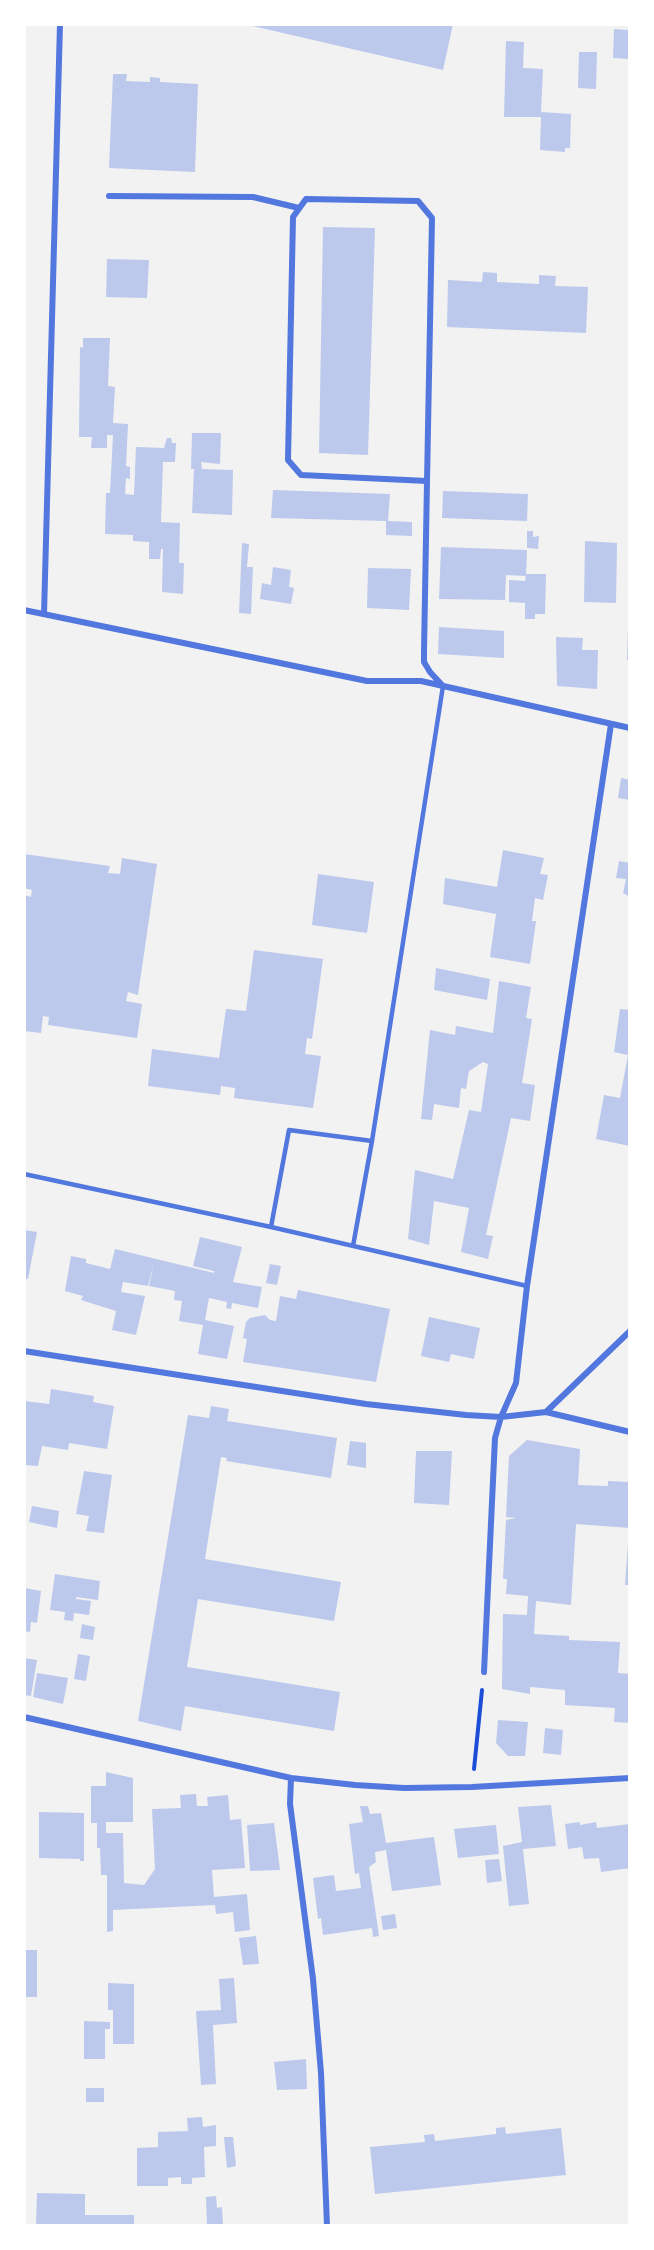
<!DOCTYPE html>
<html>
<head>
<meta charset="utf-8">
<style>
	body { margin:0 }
	#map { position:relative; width:654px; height:2250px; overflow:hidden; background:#f2f2f2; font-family:"Playfair Display",serif }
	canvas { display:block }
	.frame { position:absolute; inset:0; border:26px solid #fff; pointer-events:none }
</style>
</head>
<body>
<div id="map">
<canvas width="654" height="2250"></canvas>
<div class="frame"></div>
</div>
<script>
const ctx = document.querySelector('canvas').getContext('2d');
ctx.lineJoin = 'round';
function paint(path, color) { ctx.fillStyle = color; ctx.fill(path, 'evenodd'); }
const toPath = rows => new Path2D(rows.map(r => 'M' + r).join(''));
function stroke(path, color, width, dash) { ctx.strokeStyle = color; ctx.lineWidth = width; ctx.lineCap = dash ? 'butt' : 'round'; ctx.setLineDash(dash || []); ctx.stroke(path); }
paint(toPath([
	[244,24,453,24,443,70],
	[614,29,628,30,628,59,613,58],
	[506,41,524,42,523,68,543,69,541,112,571,114,570,148,565,148,565,152,540,150,541,117,504,117],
	[579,52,597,52,596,89,578,88],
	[113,74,127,74,126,81,150,82,150,77,160,78,160,82,198,84,195,172,109,168],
	[323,227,375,228,368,455,319,453],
	[107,259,149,260,147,298,106,297],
	[483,272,497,273,497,282,539,284,539,275,556,276,555,286,588,287,586,333,447,327,448,280,482,282],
	[83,338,110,338,108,386,115,387,113,423,128,424,126,466,130,467,130,479,126,478,125,494,134,495,136,447,164,448,167,438,171,438,172,443,176,443,175,462,163,462,161,522,180,523,179,563,184,563,183,594,162,592,163,549,161,549,160,559,149,559,149,542,133,541,133,535,105,534,106,493,110,493,113,435,107,435,107,448,91,448,92,437,79,437,80,347,83,348],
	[192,433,221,433,220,464,201,462,202,469,233,470,232,515,192,513,194,469,191,469],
	[273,490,390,494,388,521,412,522,412,536,386,535,386,521,271,518],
	[443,491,528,494,527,521,442,518],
	[527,531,533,531,533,537,539,536,538,549,527,548],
	[585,541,617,543,616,603,584,602],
	[242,543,249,544,247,567,253,567,251,614,239,613],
	[441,547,527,550,526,576,506,575,505,600,439,599],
	[273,567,291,570,289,587,294,588,291,604,260,599,262,583,271,585],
	[368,568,411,569,409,610,367,608],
	[526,574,546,574,545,614,535,614,535,619,525,619,525,603,509,602,509,580,525,581],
	[439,627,504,631,504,658,438,654],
	[628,629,630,629,630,660,627,660],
	[556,637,583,638,582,650,598,650,597,689,557,686],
	[621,778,630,780,630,800,618,798],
	[503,850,544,858,540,874,548,875,543,900,535,898,532,921,536,921,530,964,490,957,496,914,443,904,445,878,497,887],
	[24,854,110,866,108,873,120,874,122,858,157,864,138,995,128,992,126,1001,142,1004,137,1038,48,1025,49,1017,43,1016,41,1033,24,1031,24,895,31,897,32,890,24,888],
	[619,861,630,863,630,897,623,893,626,879,616,878],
	[318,874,374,882,367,933,312,925],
	[254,950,323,959,312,1039,307,1038,305,1054,321,1056,313,1108,234,1098,235,1088,221,1086,220,1095,148,1086,152,1049,219,1058,226,1009,246,1011],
	[436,968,490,979,487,1000,434,990],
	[499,981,531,987,526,1018,532,1019,522,1083,535,1085,530,1121,511,1118,486,1235,493,1236,488,1259,461,1252,469,1208,434,1201,429,1245,408,1239,415,1170,453,1179,469,1110,481,1112,488,1064,483,1062,469,1071,466,1089,461,1088,459,1108,434,1104,432,1120,421,1119,430,1030,455,1035,456,1026,493,1033],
	[620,1009,630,1010,630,1146,596,1139,604,1095,620,1098,628,1055,614,1052],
	[24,1230,37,1232,28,1279,24,1278],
	[200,1237,242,1247,233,1282,262,1287,258,1308,232,1303,231,1309,226,1308,227,1302,209,1298,205,1320,234,1326,227,1359,198,1354,203,1325,179,1321,182,1301,174,1300,175,1291,149,1286,154,1263,148,1286,123,1282,121,1292,145,1296,136,1335,112,1330,116,1311,81,1300,83,1296,65,1291,71,1256,86,1259,86,1263,110,1269,115,1249,214,1273,214,1271,193,1266],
	[270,1264,281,1266,277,1285,266,1283],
	[298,1290,390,1309,376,1382,243,1362,247,1339,243,1338,246,1322,250,1318,265,1315,270,1320,276,1321,280,1296,296,1299],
	[429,1317,480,1328,474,1359,451,1354,449,1362,421,1356],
	[51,1389,94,1396,93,1402,114,1406,107,1449,69,1443,68,1450,42,1446,38,1466,24,1465,24,1401,49,1404],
	[211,1406,229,1409,227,1421,337,1438,331,1478,226,1461,227,1458,221,1457,205,1559,341,1582,334,1621,198,1599,187,1667,340,1692,334,1731,185,1706,181,1731,138,1721,188,1415,209,1418],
	[527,1440,580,1449,578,1485,608,1486,608,1481,630,1482,630,1528,576,1524,571,1605,536,1601,534,1634,569,1636,569,1640,620,1642,618,1673,630,1674,630,1723,614,1722,615,1708,565,1705,565,1690,530,1687,530,1694,502,1689,503,1614,527,1615,528,1596,506,1594,507,1579,503,1579,506,1520,516,1518,506,1517,509,1456],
	[350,1441,366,1443,366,1468,347,1465],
	[416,1451,452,1451,449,1505,414,1503],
	[84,1471,112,1475,104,1533,86,1531,89,1516,76,1514],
	[32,1506,59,1511,57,1528,29,1522],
	[628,1545,630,1545,630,1585,625,1585],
	[55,1574,100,1581,98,1600,76,1597,76,1599,91,1601,89,1615,74,1613,73,1621,64,1620,65,1612,50,1610],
	[24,1588,41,1591,37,1623,31,1622,30,1632,24,1631],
	[82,1624,95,1627,93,1640,80,1638],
	[78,1654,90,1656,86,1681,74,1679],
	[24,1658,37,1660,31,1696,24,1695],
	[37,1673,68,1678,63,1704,33,1697],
	[498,1720,528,1722,525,1756,508,1756,496,1743],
	[545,1728,563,1730,561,1755,543,1753],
	[106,1772,133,1778,133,1822,106,1822,106,1833,123,1833,124,1883,144,1885,155,1869,152,1809,181,1808,180,1795,196,1794,197,1806,208,1806,207,1797,228,1795,230,1820,241,1819,245,1868,212,1870,214,1897,247,1894,250,1930,235,1932,233,1912,216,1914,215,1905,113,1910,113,1931,107,1932,107,1875,101,1875,100,1848,97,1848,97,1823,91,1823,91,1786,106,1786],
	[551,1805,556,1846,523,1849,529,1904,509,1906,503,1846,522,1842,518,1807],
	[360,1806,368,1806,370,1814,381,1813,386,1843,434,1837,441,1885,392,1891,386,1850,375,1852,376,1862,369,1867,379,1936,373,1937,372,1928,323,1935,321,1918,318,1919,313,1878,334,1875,336,1891,361,1888,359,1873,355,1874,349,1824,363,1822],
	[39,1812,84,1813,84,1861,80,1861,80,1859,39,1858],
	[580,1822,580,1825,596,1822,597,1828,630,1824,630,1868,601,1872,599,1858,584,1859,582,1847,568,1849,565,1824],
	[274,1823,280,1870,250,1871,247,1825],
	[496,1825,499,1854,458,1858,454,1829],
	[499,1859,502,1881,487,1883,485,1860],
	[395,1914,397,1928,383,1930,381,1916],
	[256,1936,259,1964,243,1965,239,1938],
	[24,1950,37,1950,37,1997,24,1997],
	[234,1978,237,2023,213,2025,216,2084,201,2085,196,2011,221,2010,219,1979],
	[108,1983,134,1984,134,2044,113,2044,113,2010,108,2010],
	[84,2021,110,2022,110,2029,105,2029,105,2059,84,2059],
	[306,2059,307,2089,277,2090,274,2062],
	[86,2088,104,2088,104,2102,86,2102],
	[202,2117,203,2127,216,2125,216,2146,204,2147,205,2177,192,2178,192,2184,181,2184,181,2177,168,2178,168,2186,137,2186,137,2148,158,2147,158,2132,188,2131,187,2118],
	[505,2127,506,2134,561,2128,566,2175,375,2194,370,2147,425,2142,424,2135,434,2134,435,2141,496,2134,496,2128],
	[224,2137,233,2137,236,2166,227,2168],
	[37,2193,85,2194,85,2215,134,2215,134,2224,36,2226],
	[216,2196,217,2208,222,2207,223,2226,207,2226,206,2197]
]), '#bdc9ec');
stroke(toPath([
	[474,1769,482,1690]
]), '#1d4ed8', 4);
stroke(toPath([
	[24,1174,271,1227,527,1286],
	[271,1227,289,1130,372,1141],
	[353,1246,372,1141,443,686]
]), '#5277de', 4.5);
stroke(toPath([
	[109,196,253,197,299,208],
	[427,481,301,475,288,460,293,217,306,199,418,201,432,218,427,481,424,651,424,662,430,672,443,686],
	[24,610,367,681,421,681,630,728],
	[44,614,60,24],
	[24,1351,366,1404,466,1415,501,1417,546,1412,630,1331],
	[546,1412,630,1432],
	[484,1672,495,1438,501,1417,516,1383,527,1286,611,724],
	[24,1717,291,1778,355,1785,404,1788,472,1787,630,1778],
	[291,1778,290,1804,313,1979,321,2073,327,2226]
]), '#5277de', 6);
</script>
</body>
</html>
